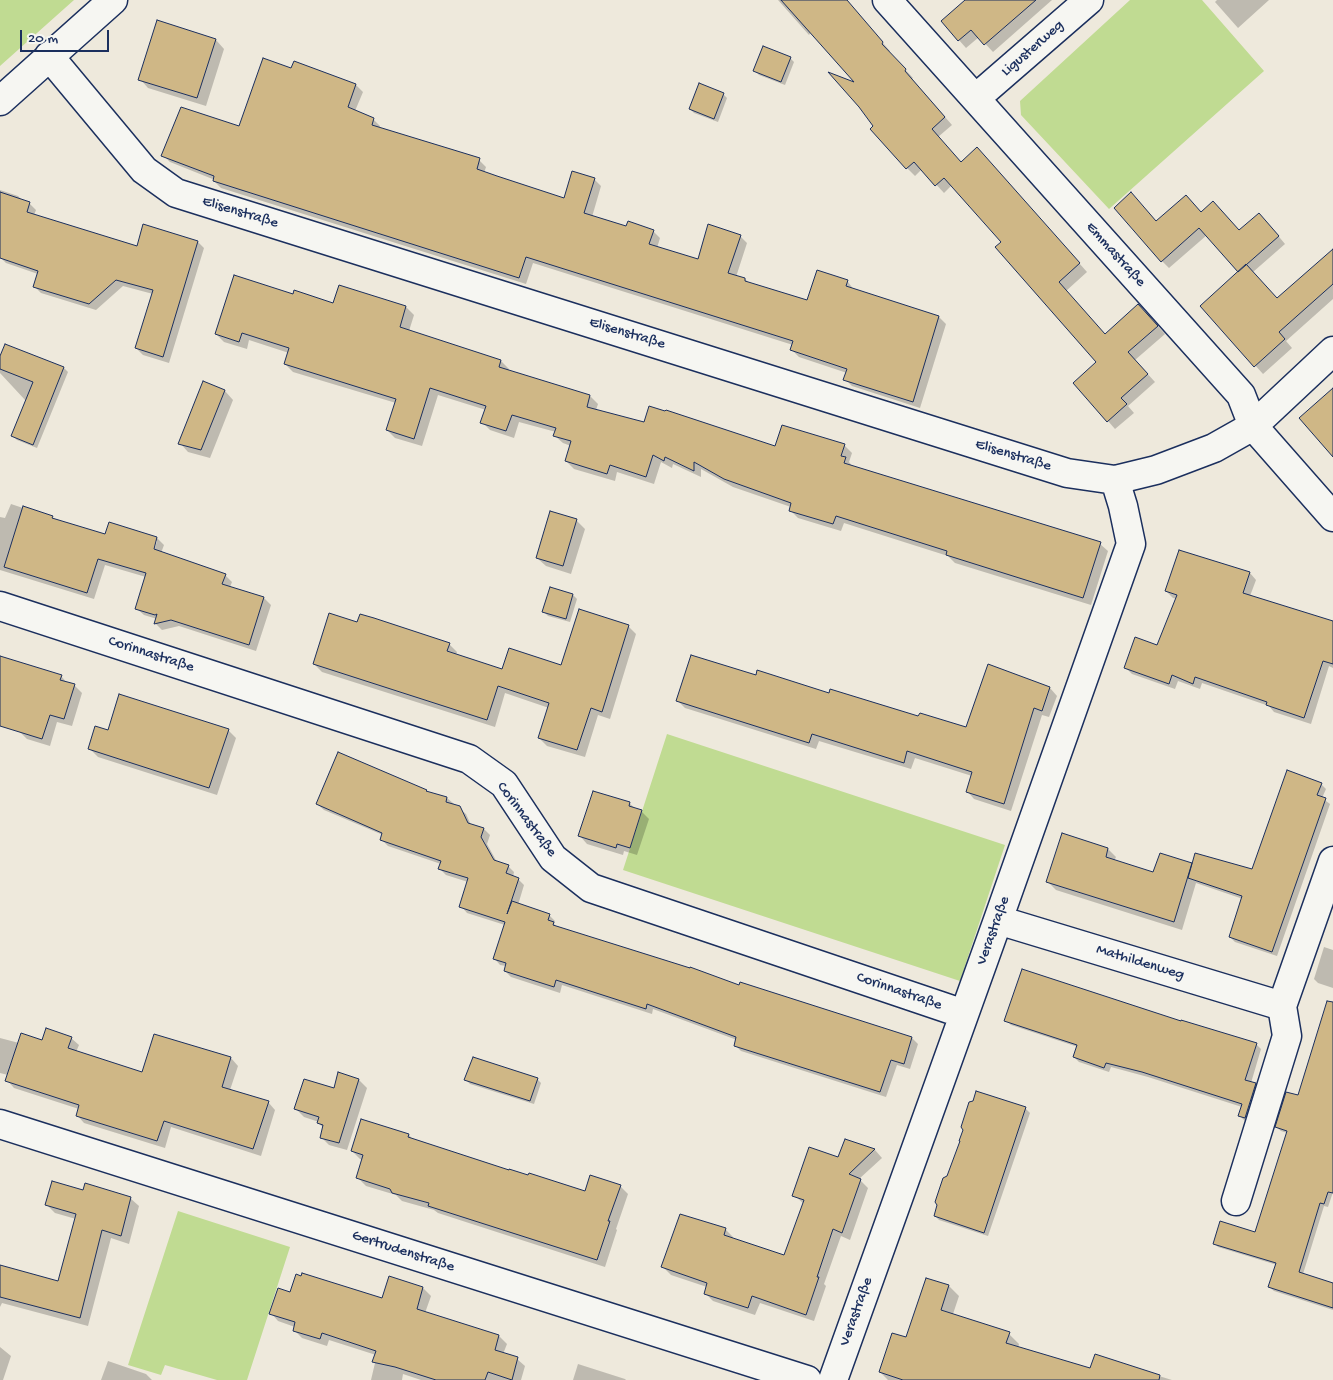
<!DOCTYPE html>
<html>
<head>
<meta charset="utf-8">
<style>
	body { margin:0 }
	#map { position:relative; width:1333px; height:1380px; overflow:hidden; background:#eee9dc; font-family:"Gochi Hand",sans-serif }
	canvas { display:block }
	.scale { position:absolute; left:20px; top:30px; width:89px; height:22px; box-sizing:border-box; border:2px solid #1b2f5e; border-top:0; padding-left:6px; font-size:15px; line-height:18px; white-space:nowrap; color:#1b2f5e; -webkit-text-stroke:4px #f6f6f2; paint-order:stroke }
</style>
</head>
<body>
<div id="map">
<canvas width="1333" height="1380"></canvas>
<div class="scale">20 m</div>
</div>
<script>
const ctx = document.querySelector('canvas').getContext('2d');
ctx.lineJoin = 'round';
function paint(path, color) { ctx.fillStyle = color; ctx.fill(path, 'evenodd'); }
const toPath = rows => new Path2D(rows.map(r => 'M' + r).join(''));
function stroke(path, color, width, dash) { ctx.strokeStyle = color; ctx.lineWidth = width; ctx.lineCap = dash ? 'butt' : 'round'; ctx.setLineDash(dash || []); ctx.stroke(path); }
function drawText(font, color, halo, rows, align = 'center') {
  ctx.font = font + ' "Gochi Hand",sans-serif'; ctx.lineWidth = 4.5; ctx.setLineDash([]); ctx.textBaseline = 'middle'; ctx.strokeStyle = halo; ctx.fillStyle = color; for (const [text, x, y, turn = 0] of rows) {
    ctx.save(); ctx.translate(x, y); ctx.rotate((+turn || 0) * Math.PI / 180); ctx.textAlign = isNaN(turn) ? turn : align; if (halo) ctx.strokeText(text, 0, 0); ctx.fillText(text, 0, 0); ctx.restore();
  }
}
paint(toPath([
	[0,0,74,0,0,66],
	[1130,0,1202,0,1264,71,1109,209,1021,115,1020,101],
	[667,734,1005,845,960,981,623,870],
	[178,1211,290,1247,247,1380,217,1380,165,1365,161,1375,128,1365]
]), '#c0db92');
paint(toPath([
	[778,0,846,0,890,51,889,52,913,78,912,79,952,125,938,137,961,163,985,157,1087,272,1066,291,1105,335,1146,313,1165,334,1135,360,1155,382,1128,406,1134,413,1115,429,1108,421,1098,363,1003,242,952,185,944,193,922,169,915,176,907,168,875,126,858,85,811,32,809,35],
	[966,0,1052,0,993,52,979,37,966,48,942,21],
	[1217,0,1269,0,1238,28,1215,2],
	[216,40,224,49,206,106,148,88,140,79],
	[790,58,794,62,785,85,759,75,755,71],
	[292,70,356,85,363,92,355,111,373,119,380,126,379,129,479,160,486,167,484,173,564,200,594,179,601,186,592,217,627,227,653,231,660,238,657,248,699,261,740,236,747,243,736,277,745,279,749,283,808,302,818,272,848,282,854,290,939,317,946,324,920,408,852,386,845,379,847,373,799,357,792,350,793,345,533,263,526,284,221,188,214,181,215,180,170,162,163,155,240,128],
	[723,94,727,98,718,122,694,113,690,109],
	[0,190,18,196,23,201,29,203,36,210,34,215,138,248,144,225,198,242,204,248,169,363,143,355,136,348,153,294,123,286,96,310,41,293,34,286,38,274,6,263,0,257],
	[1201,213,1239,231,1266,221,1285,244,1253,272,1277,300,1333,259,1333,299,1286,341,1292,348,1263,374,1202,306,1240,272,1207,235,1169,268,1162,261,1157,222],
	[340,287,406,307,414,315,409,331,501,361,509,369,508,371,590,396,598,404,596,410,645,423,776,448,844,445,852,453,849,462,853,467,1100,544,1108,551,1091,605,955,563,948,556,844,523,841,531,798,518,790,510,791,507,733,487,701,469,701,477,673,464,672,468,661,462,654,484,617,472,615,481,574,469,566,461,571,446,563,443,555,436,556,432,519,422,514,438,490,430,482,422,486,410,438,395,422,446,395,438,387,430,396,403,293,372,285,364,289,353,249,340,247,349,224,342,216,334,294,296,334,305],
	[6,345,64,368,68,372,37,448,17,440,12,435,26,401,0,373,0,359],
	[204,383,225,391,233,400,210,458,188,452,180,443],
	[11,504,53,518,55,520,106,536,157,538,164,545,161,553,225,575,232,582,230,587,264,598,271,605,256,651,179,626,162,630,155,623,157,619,144,615,136,608,146,577,105,565,94,599,0,570,0,517,5,518],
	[155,541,157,541,153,555],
	[576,520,585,529,571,574,546,566,537,558],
	[1180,551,1250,573,1256,580,1250,596,1333,622,1333,668,1329,666,1311,724,1274,712,1269,706,1202,683,1200,689,1178,681,1175,689,1132,674,1126,668,1158,647,1177,599,1173,598,1166,591],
	[573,595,577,599,570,622,548,616,544,612],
	[358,624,449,644,457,652,456,655,503,670,561,667,628,626,636,634,610,719,598,715,585,757,547,746,539,738,549,708,505,693,495,727,322,672,314,664],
	[0,657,61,676,68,684,74,685,82,693,72,726,57,722,50,746,27,739,20,732,0,726],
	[989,666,1050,688,1057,696,1049,717,1042,715,1011,811,974,799,967,791,972,776,915,758,911,769,819,741,816,749,685,708,678,701,757,677,966,729],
	[228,730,236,738,217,795,98,757,90,749],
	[1321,784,1326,789,1322,798,1330,804,1277,956,1235,942,1230,937,1243,899,1196,883,1182,930,1056,890,1048,882,1108,849,1116,857,1114,861,1154,874,1192,864,1193,866,1252,871],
	[426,791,428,793,447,798,466,814,471,825,484,829,490,835,487,844,497,862,508,866,514,872,513,877,518,879,524,885,518,905,549,915,555,921,554,924,557,927,740,987,912,1038,918,1044,910,1069,897,1065,886,1097,741,1051,735,1045,737,1040,653,1009,652,1014,562,985,560,993,511,977,505,971,506,966,500,965,494,958,505,925,467,913,461,906,468,882,446,875,440,869,441,864,388,846,382,840,383,835,324,810,317,804],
	[629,803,636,809,641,811,649,819,637,855,624,851,623,855,587,844,580,836],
	[1324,947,1333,950,1333,988,1318,983,1314,979],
	[1333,1018,1333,1192,1328,1207,1324,1206,1303,1274,1333,1284,1333,1310,1274,1291,1269,1287,1277,1265,1218,1247,1214,1243,1256,1234,1287,1133,1281,1131,1276,1127,1299,1097],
	[1006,1020,1182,1022,1256,1044,1261,1049,1251,1083,1255,1084,1260,1089,1250,1122,1245,1121,1240,1116,1242,1107,1148,1077,1111,1067,1109,1072,1079,1062,1074,1057,1078,1047,1011,1025],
	[0,1038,19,1043,71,1038,79,1045,76,1052,143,1073,231,1058,238,1066,230,1090,268,1102,275,1110,261,1156,171,1127,165,1148,84,1123,77,1115,79,1109,14,1088,7,1080,8,1075,0,1073],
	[339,1074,359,1080,367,1088,347,1150,329,1145,321,1137,324,1128,318,1123,319,1122,304,1117,296,1109,334,1089],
	[537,1079,541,1083,534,1104,470,1084,466,1080],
	[977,1092,1026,1109,1030,1113,988,1236,939,1220,935,1216],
	[409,1135,414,1141,510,1171,586,1192,620,1186,628,1194,616,1229,617,1230,605,1267,438,1213,434,1210,402,1201,396,1195,366,1186,358,1178,363,1160,360,1159,352,1151],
	[845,1140,875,1150,882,1158,859,1179,868,1188,850,1240,841,1236,824,1284,826,1286,814,1321,760,1303,755,1315,713,1301,705,1293,707,1287,671,1275,663,1267,725,1229,733,1237,732,1239,785,1257,804,1204,794,1195,839,1158],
	[84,1192,130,1198,139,1206,129,1244,111,1238,88,1326,2,1303,0,1307,0,1266,59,1283,76,1219,55,1213,46,1204],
	[390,1278,423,1288,431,1296,425,1313,499,1336,507,1344,503,1354,517,1359,525,1366,521,1380,421,1380,403,1374,402,1380,371,1380,375,1363,374,1362,376,1355,329,1340,327,1346,302,1338,294,1330,295,1327,278,1321,271,1313,291,1293,383,1299],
	[949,1286,959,1296,953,1314,1009,1334,1019,1344,1018,1348,1091,1370,1149,1373,1172,1380,888,1380,880,1372],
	[0,1347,11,1356,3,1380,0,1380],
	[108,1361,146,1374,152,1380,101,1380],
	[578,1364,625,1379,626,1380,573,1380]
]), '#0003');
const building = toPath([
	[781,0,847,0,883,42,882,44,906,69,905,71,945,117,932,129,961,162,977,147,1080,263,1059,282,1105,334,1138,304,1158,326,1128,352,1148,374,1121,398,1127,404,1107,422,1073,383,1096,362,995,247,1001,242,944,178,935,186,914,162,906,169,870,129,873,126,859,107,828,72,854,82,781,0],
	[965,0,1036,0,984,45,971,30,958,41,941,21,965,0],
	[157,20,216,39,197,98,138,80,157,20],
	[763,46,791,57,781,82,753,71,763,46],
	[263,58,291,68,294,61,356,84,348,107,374,118,372,125,480,158,477,169,497,176,564,198,572,171,595,178,584,213,626,226,628,221,654,230,649,244,698,259,708,224,741,235,728,273,745,278,745,281,807,300,817,270,848,280,846,286,939,316,913,402,843,380,847,369,790,350,793,341,526,257,519,278,213,181,214,176,161,156,181,107,239,126,263,58],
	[699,83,724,93,714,119,689,109,699,83],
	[0,192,30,202,27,212,137,246,143,224,198,241,163,357,135,348,153,290,116,280,89,304,33,287,38,271,0,258,0,192],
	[1131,192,1156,221,1186,195,1201,212,1213,201,1239,230,1259,213,1279,236,1238,272,1199,228,1161,262,1114,208,1131,192],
	[1333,249,1333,284,1279,332,1285,339,1254,367,1200,306,1246,264,1277,298,1333,249],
	[234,275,293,294,294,290,333,303,339,285,406,306,400,327,501,360,499,367,590,395,587,407,644,422,649,406,665,411,666,410,775,446,782,425,845,444,841,456,846,457,844,463,1101,542,1083,598,946,555,947,551,836,516,833,524,789,511,791,503,724,479,694,462,694,471,665,457,664,461,653,455,646,477,610,465,607,474,565,461,571,441,553,436,556,428,512,415,506,431,480,423,486,406,430,388,414,439,386,430,396,399,284,364,289,348,242,333,239,342,215,334,234,275],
	[5,344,64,367,33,445,11,436,33,382,0,369,0,356,5,344],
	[203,381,225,390,201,450,178,444,203,381],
	[1333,388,1333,457,1299,418,1333,388],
	[23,506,53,516,52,518,105,534,109,522,157,537,154,549,226,574,222,584,264,597,249,645,171,620,154,624,157,614,155,615,135,609,146,573,98,559,87,593,4,567,23,506],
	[550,511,577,519,563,566,536,558,550,511],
	[1179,550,1250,572,1243,593,1333,621,1333,664,1323,661,1304,718,1266,705,1267,702,1195,677,1193,684,1172,675,1169,684,1124,668,1135,637,1157,645,1177,595,1165,591,1179,550],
	[550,587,573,594,566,619,542,612,550,587],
	[579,609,629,625,602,712,591,708,577,750,538,738,549,703,498,686,487,720,313,664,329,613,357,622,360,614,374,618,450,643,447,651,502,669,509,648,561,665,579,609],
	[691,655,756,675,757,670,829,693,830,689,918,716,920,713,966,727,988,664,1050,687,1042,711,1034,708,1004,804,966,792,972,772,907,751,904,763,812,734,809,743,676,701,691,655],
	[0,656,62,675,60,680,75,684,64,719,50,715,42,739,0,726,0,656],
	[119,694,229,729,209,788,88,749,95,726,108,730,119,694],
	[338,752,427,790,426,791,447,797,446,802,460,806,468,823,484,828,481,837,494,860,509,865,506,873,519,878,507,914,512,901,550,914,548,920,554,922,553,925,690,968,690,967,739,985,740,982,912,1037,904,1064,891,1060,880,1092,734,1046,736,1037,647,1004,646,1009,556,980,554,987,504,971,506,963,493,959,505,922,459,907,468,878,438,869,441,861,380,840,382,833,316,804,338,752],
	[1287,770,1322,783,1317,795,1326,798,1272,952,1229,937,1242,896,1188,878,1195,853,1252,869,1287,770],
	[593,791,630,802,629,806,642,810,630,848,617,844,616,848,578,836,593,791],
	[1062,833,1108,848,1106,857,1153,872,1160,853,1192,863,1174,922,1046,882,1062,833],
	[1022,969,1181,1021,1181,1020,1257,1043,1245,1080,1256,1083,1245,1118,1238,1116,1242,1104,1142,1072,1106,1063,1104,1068,1073,1057,1077,1045,1004,1021,1022,969],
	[1327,1001,1333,1002,1333,1193,1328,1192,1324,1204,1320,1203,1299,1272,1333,1283,1333,1308,1268,1287,1276,1263,1213,1244,1220,1221,1255,1232,1287,1131,1275,1127,1286,1092,1298,1095,1327,1001],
	[46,1028,72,1037,68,1048,142,1072,154,1034,231,1057,222,1087,269,1101,253,1149,164,1121,157,1141,76,1116,79,1105,5,1081,21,1033,42,1040,46,1028],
	[473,1057,538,1078,530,1101,464,1080,473,1057],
	[338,1072,359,1079,339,1143,320,1138,323,1125,317,1123,319,1117,294,1109,304,1079,334,1088,338,1072],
	[976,1091,1026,1107,984,1233,934,1216,937,1205,935,1202,943,1178,947,1176,960,1141,959,1141,963,1130,961,1127,969,1102,973,1101,976,1091],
	[361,1119,409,1134,408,1137,509,1170,509,1169,528,1175,529,1173,585,1191,590,1175,621,1185,608,1221,610,1221,597,1260,428,1206,429,1203,392,1193,390,1189,356,1178,363,1155,351,1151,361,1119],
	[845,1139,875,1149,849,1174,861,1179,842,1233,833,1229,817,1277,819,1277,806,1315,752,1296,748,1308,704,1294,707,1283,661,1267,680,1214,726,1228,724,1235,784,1255,804,1200,792,1196,809,1147,838,1157,845,1139],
	[52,1181,83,1190,85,1183,131,1197,121,1236,102,1230,80,1318,0,1297,0,1265,58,1281,76,1214,45,1205,52,1181],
	[302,1273,382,1298,389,1276,423,1287,417,1309,499,1335,495,1350,518,1357,512,1380,488,1372,485,1380,436,1380,395,1367,372,1362,376,1351,322,1333,320,1339,293,1331,295,1322,269,1314,278,1288,290,1292,296,1274,301,1276,302,1273],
	[926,1278,949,1285,941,1310,1010,1332,1006,1343,1090,1368,1095,1354,1160,1375,1159,1380,903,1380,879,1372,892,1333,906,1337,926,1278]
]);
paint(building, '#cfb786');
stroke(building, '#1b2f5e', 1);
const street = toPath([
	[887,0,1241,395,1253,426,1333,517],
	[49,56,144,170,176,193,1067,473,1115,480,1156,470,1214,448,1253,426,1333,351],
	[976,98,1089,0],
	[0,101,113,0],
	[0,606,469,759,504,784,553,858,591,888,964,1014],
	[998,920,1282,1006,1333,861],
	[0,1124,807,1380],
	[1236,1201,1287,1036,1282,1006],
	[833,1380,998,920,1131,544,1123,506,1115,480]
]);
stroke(street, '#1b2f5e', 31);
stroke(street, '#f6f6f2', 28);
drawText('15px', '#1b2f5e', '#f6f6f2', [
	["Ligusterweg",1033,49,-41],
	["Elisenstraße",240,213,17],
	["Emmastraße",1115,255,48],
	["Elisenstraße",627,334,17],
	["Elisenstraße",1013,456,17],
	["Corinnastraße",151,655,18],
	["Corinnastraße",526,820,53],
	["Verastraße",994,931,-70],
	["Mathildenweg",1140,963,17],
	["Corinnastraße",899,992,19],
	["Gertrudenstraße",403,1252,18],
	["Verastraße",857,1312,-70]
]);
</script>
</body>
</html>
